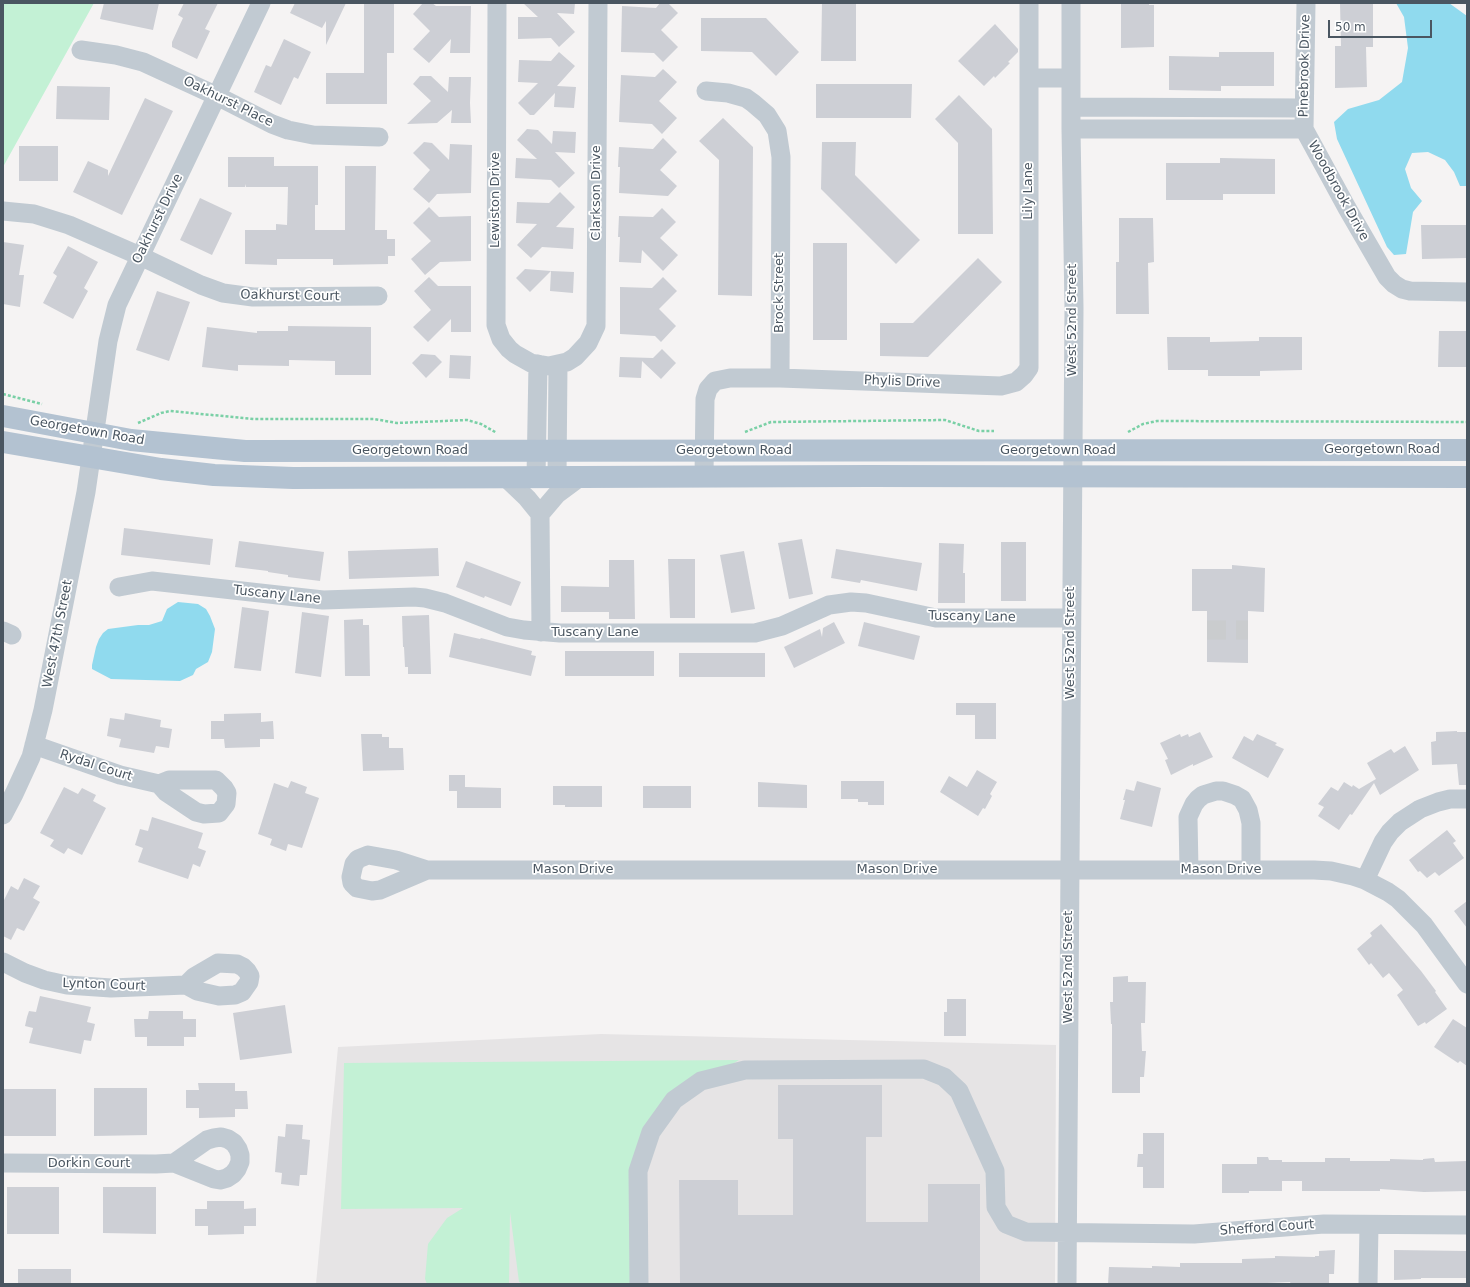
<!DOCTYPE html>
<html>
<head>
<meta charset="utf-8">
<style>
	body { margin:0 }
	#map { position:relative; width:1470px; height:1287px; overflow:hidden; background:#f5f3f3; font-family:"DejaVu Sans",sans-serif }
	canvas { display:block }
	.frame { position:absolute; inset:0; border:4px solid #4a5661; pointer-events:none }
	.scale { position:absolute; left:1328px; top:20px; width:104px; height:18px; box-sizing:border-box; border:2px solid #4a5661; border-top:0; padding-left:5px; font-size:12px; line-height:14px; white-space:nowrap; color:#4a5661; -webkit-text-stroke:3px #fff; paint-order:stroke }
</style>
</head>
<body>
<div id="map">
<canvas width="1470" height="1287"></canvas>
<div class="frame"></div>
<div class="scale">50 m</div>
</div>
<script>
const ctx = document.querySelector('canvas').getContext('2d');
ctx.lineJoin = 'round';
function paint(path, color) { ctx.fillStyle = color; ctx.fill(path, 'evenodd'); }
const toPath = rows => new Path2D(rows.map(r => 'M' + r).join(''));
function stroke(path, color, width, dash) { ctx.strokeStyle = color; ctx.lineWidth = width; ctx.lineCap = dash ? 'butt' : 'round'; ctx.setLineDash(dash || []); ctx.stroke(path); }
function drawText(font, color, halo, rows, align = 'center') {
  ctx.font = font + ' "DejaVu Sans",sans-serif'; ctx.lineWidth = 3.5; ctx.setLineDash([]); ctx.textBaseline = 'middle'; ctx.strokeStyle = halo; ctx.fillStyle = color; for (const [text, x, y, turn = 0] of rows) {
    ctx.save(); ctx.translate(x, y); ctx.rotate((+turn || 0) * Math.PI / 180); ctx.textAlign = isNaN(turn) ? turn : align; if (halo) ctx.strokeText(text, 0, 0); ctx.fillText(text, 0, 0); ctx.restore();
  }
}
paint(toPath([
	[601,1034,1056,1045,1055,1284,316,1284,338,1047]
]), '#e6e4e5');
paint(toPath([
	[3,3,94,3,3,167],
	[739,1060,674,1100,638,1171,639,1284,524,1284,519,1282,510,1212,509,1284,427,1284,425,1279,428,1244,447,1218,463,1208,341,1209,344,1063]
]), '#c3f1d5');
paint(toPath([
	[1396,3,1449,3,1467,16,1467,186,1460,186,1454,172,1445,160,1428,152,1412,153,1405,169,1411,188,1422,201,1413,212,1406,254,1394,255,1387,247,1337,139,1334,122,1348,109,1379,100,1402,82,1408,48,1404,17],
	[178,602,198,604,206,609,210,616,215,629,212,652,208,662,196,669,193,675,180,681,111,679,92,669,92,665,96,647,99,639,103,633,108,629,138,625,149,625,162,621,167,609]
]), '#90daee');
paint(toPath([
	[104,3,159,3,153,30,100,19],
	[184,3,218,3,205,29,210,31,197,59,172,47,172,42,183,18,178,15],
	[295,3,346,3,326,45,326,21,322,28,290,13],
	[364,3,394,3,394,53,387,53,387,104,326,104,326,73,364,73],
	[423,3,432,3,436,6,471,6,470,53,450,53,451,39,429,63,413,49,430,31,413,14],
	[523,3,575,3,574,14,557,13,575,32,559,47,551,38,518,39,518,17,538,17],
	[660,3,668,3,678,13,661,30,678,47,663,62,654,53,621,52,622,6,656,8],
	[822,3,856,3,856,61,821,61],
	[1121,3,1149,3,1149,5,1154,5,1154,47,1121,48],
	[1340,3,1373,3,1373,47,1366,47,1367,87,1335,88,1335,46,1341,46],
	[701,18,766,18,799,52,776,76,752,52,701,51],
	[995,24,1018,49,1018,52,1008,62,1010,63,995,78,994,76,984,86,958,61],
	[284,39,311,52,298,79,294,77,281,105,254,92,266,65,271,67],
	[559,52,575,66,557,86,576,87,574,108,554,107,555,93,534,115,530,115,518,103,538,83,518,82,519,60,551,61],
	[1219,52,1274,52,1274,86,1221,86,1221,91,1169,90,1169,56,1219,57],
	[663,69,677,82,659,101,677,118,662,134,652,124,619,122,621,75,655,77],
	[420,76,431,76,448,92,449,77,471,77,470,103,471,123,451,123,452,110,437,123,407,124,431,101,413,84],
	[816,84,912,84,911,118,816,118],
	[57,86,110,87,109,120,56,119],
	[959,95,992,129,993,234,958,234,958,143,935,119],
	[145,98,173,111,122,215,73,192,88,161,108,170,108,176],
	[723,118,753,147,752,296,718,295,719,160,699,141],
	[527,129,538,130,552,144,553,131,576,132,575,153,555,152,575,173,559,188,551,180,515,178,516,158,537,159,517,140],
	[663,138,677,152,660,170,677,186,668,196,619,193,620,167,618,167,619,147,653,149],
	[424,142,432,143,449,160,450,144,472,145,471,193,437,194,429,203,413,189,430,170,413,153],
	[822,142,856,142,855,175,920,240,896,264,821,189],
	[19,146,58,146,58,181,19,181],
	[228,157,274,157,274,166,318,166,318,205,315,205,315,230,345,230,345,166,376,166,375,230,387,230,387,239,395,239,395,256,388,256,388,264,333,265,333,259,277,259,277,265,245,264,245,230,276,230,276,224,287,225,288,187,246,187,246,184,245,187,228,187],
	[1220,158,1275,159,1275,194,1223,194,1223,200,1166,200,1166,163,1220,163],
	[560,192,575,207,556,227,574,228,573,249,542,247,531,258,517,245,537,224,516,223,517,202,549,203],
	[200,198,232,213,212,255,180,240],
	[429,207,439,217,471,216,471,261,440,262,425,275,411,259,431,241,413,223],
	[662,208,676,222,660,238,678,255,663,271,642,250,641,263,619,262,620,237,618,237,619,216,653,217],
	[1119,218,1153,218,1154,262,1148,263,1149,314,1116,314,1116,262,1119,262],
	[1421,225,1467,225,1467,258,1422,259],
	[3,242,24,245,19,275,24,275,20,307,3,304],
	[813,243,847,243,847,340,813,340],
	[68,246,98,262,84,288,88,291,73,319,43,303,57,276,53,273],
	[978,258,1002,282,928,357,880,356,880,323,913,323],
	[525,269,551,271,530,292,516,278],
	[551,271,574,272,573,293,550,291],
	[429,277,438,286,471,286,471,332,451,332,451,319,428,342,413,327,431,310,414,291],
	[663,277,677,291,659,309,676,326,661,342,655,336,620,334,620,287,652,288],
	[157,291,190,302,169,361,136,350],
	[288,326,371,327,371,375,335,375,335,361,289,360,289,366,238,365,238,371,202,367,207,327,257,333,257,331,288,331],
	[1439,331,1467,331,1467,367,1438,367],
	[1167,337,1210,337,1210,342,1259,341,1259,337,1302,337,1302,370,1260,371,1260,376,1208,376,1208,370,1168,370],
	[662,349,676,363,661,379,642,361,641,378,619,377,620,357,653,358],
	[421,354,435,355,442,362,426,378,412,363],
	[450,355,471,356,470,379,449,378],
	[124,528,213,539,210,565,121,555],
	[802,539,813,594,789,599,778,543],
	[239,541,324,552,320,581,288,577,288,575,268,572,268,571,235,567],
	[1001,542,1026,542,1026,601,1001,601],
	[939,543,964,544,963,573,965,573,965,603,938,603],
	[438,548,439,576,349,579,348,551],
	[836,549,922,563,917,591,861,580,860,583,831,578],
	[744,551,755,609,731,613,720,555],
	[668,559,695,559,695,618,670,618],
	[609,560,634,560,635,619,609,619,609,612,561,612,561,586,609,587],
	[466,561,521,582,511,606,485,596,484,598,456,587],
	[1232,565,1265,568,1264,612,1248,611,1248,663,1207,662,1207,611,1192,611,1192,569,1232,569],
	[242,607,269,611,261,671,234,668],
	[302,612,329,616,321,677,295,673],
	[429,615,431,674,408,674,408,667,405,667,404,647,403,647,402,616],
	[363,619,363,625,369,625,370,676,345,676,344,620],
	[834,622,845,643,794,668,784,647,820,629,822,637,823,628],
	[864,622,920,636,914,660,858,646],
	[454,633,480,639,481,638,532,651,531,655,536,656,531,676,449,657],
	[565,651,654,651,654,676,565,676],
	[679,653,765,653,765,677,679,677],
	[956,703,996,703,996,739,975,739,975,715,956,715],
	[125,713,161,720,160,727,172,729,169,748,156,746,154,753,119,747,121,739,107,736,110,718,124,720],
	[261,713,261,722,273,721,274,739,260,739,260,747,225,748,224,739,211,739,211,721,224,721,224,714],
	[1457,731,1457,732,1467,732,1467,785,1459,785,1457,764,1432,765,1431,742,1436,741,1436,732],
	[1200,732,1213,757,1193,766,1193,764,1171,775,1165,760,1168,759,1160,743,1180,734,1181,737,1188,734,1189,737],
	[361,734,382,734,382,737,389,737,389,748,403,748,404,770,363,771],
	[1257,734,1277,743,1275,745,1284,749,1268,778,1232,758,1244,736,1253,741],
	[1405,746,1419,770,1380,795,1374,783,1352,815,1350,814,1339,830,1318,816,1324,807,1318,804,1331,787,1338,791,1344,782,1352,787,1353,785,1359,789,1376,779,1367,763,1391,749,1394,753],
	[977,770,997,782,990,794,992,796,985,809,983,808,978,816,940,792,949,776,967,787],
	[449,775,465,775,465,787,501,788,501,808,457,808,457,791,449,791],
	[291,781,307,787,305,793,319,798,302,848,288,844,286,851,270,845,272,839,258,834,274,783,288,788],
	[841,781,884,781,884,805,868,805,868,802,858,802,858,799,841,799],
	[1137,781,1161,788,1152,827,1120,819,1125,800,1123,800,1126,789,1134,791],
	[758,782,807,785,807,808,758,807],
	[553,786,602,786,602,807,565,807,565,805,553,805],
	[643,786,691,786,691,808,643,808],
	[64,787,78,794,82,788,96,795,93,801,106,808,82,855,68,848,64,854,50,846,54,840,40,833],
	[152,817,203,833,198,848,206,851,200,867,193,864,188,879,138,862,143,848,135,845,140,829,148,831],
	[1447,830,1456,841,1453,843,1464,858,1439,876,1435,872,1427,878,1420,871,1418,872,1409,860],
	[24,878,40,886,33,898,40,902,24,931,17,928,11,940,3,936,3,902,11,886,18,890],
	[1467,901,1467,928,1454,911],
	[1381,924,1421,971,1436,991,1435,992,1447,1009,1426,1024,1425,1022,1418,1026,1397,995,1403,990,1389,973,1383,978,1371,963,1369,965,1357,949,1372,936,1370,933],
	[1128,976,1128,982,1146,982,1145,1023,1141,1023,1142,1051,1146,1051,1144,1077,1140,1077,1140,1093,1112,1093,1112,1024,1111,1024,1110,1002,1113,1002,1113,977],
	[40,996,91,1007,87,1022,95,1024,91,1041,84,1040,81,1054,29,1043,33,1028,25,1026,27,1017,29,1011,36,1012],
	[947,999,966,999,966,1036,944,1036,944,1012,947,1012],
	[285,1005,292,1053,240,1060,233,1013],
	[149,1011,183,1011,183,1019,196,1019,196,1037,184,1037,184,1046,147,1046,147,1037,135,1037,134,1019,148,1019],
	[1453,1019,1467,1028,1467,1066,1460,1061,1458,1063,1434,1047],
	[198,1083,235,1083,235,1091,247,1091,248,1109,235,1109,235,1117,199,1118,199,1108,186,1108,186,1090,199,1090],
	[778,1085,882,1085,882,1137,866,1137,866,1222,928,1222,928,1184,980,1184,980,1284,680,1284,679,1180,738,1180,738,1215,793,1215,793,1139,778,1139],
	[94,1088,147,1088,147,1135,94,1136],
	[3,1089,56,1089,56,1136,3,1136],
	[286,1124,303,1125,302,1139,310,1140,307,1175,300,1175,299,1186,281,1184,282,1173,275,1172,278,1136,285,1137],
	[1143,1133,1164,1133,1164,1188,1143,1188,1143,1167,1137,1167,1138,1154,1143,1154],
	[1257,1157,1268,1157,1269,1160,1282,1160,1282,1162,1325,1162,1325,1158,1350,1158,1350,1161,1390,1161,1390,1159,1423,1160,1423,1159,1434,1158,1435,1162,1467,1161,1467,1191,1424,1192,1380,1189,1380,1191,1302,1191,1302,1181,1282,1181,1282,1191,1249,1191,1249,1193,1222,1193,1222,1164,1257,1164],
	[7,1187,59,1187,59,1234,7,1234],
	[103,1187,156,1187,156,1234,103,1233],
	[207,1201,244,1201,244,1209,256,1208,256,1226,244,1226,244,1234,208,1235,208,1226,195,1226,195,1209,207,1209],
	[1335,1250,1334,1274,1329,1274,1329,1284,1291,1284,1290,1282,1267,1283,1267,1284,1108,1284,1109,1267,1152,1268,1152,1266,1180,1267,1180,1263,1242,1263,1242,1259,1275,1258,1275,1256,1315,1257,1315,1256,1319,1256,1319,1251],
	[1394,1250,1467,1251,1467,1278,1421,1278,1421,1279,1394,1280],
	[18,1269,71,1269,71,1284,18,1284]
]), '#cdcfd5');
stroke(toPath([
	[1207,630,1248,630]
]), '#caccce', 19, [19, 10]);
stroke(toPath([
	[3,394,42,404],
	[138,423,161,413,170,411,254,419,374,419,397,423,467,420,481,424,497,433],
	[745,432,771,422,945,420,979,431,994,431],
	[1128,432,1143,424,1157,421,1467,422]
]), '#7ad0a6', 2.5, [3, 2]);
stroke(toPath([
	[497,3,496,325,501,339,509,349,515,354,531,363,549,366,567,362,575,357,588,343,596,326,598,3],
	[1306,3,1304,129,1347,208,1387,277,1394,284,1402,289,1410,291,1467,292],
	[81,50,116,55,143,62,217,96,272,124,288,130,313,135,379,137],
	[1029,78,1071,78],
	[706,91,728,93,746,98,753,103,767,115,777,131,781,157,780,378],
	[1071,107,1304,108],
	[1071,129,1304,129],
	[3,211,34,214,69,225,140,256,201,285,223,293,253,297,378,296],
	[704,476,705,399,708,389,715,381,730,378,780,378,1001,386,1016,382,1024,375,1029,368,1029,3],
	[505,477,527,498,540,514],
	[536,477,538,364],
	[557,477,558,365],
	[540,514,541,632],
	[540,514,557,494,580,477],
	[119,587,152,581,323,600,414,597,425,598,445,603,507,627,524,630,560,633,755,633,782,626,829,605,851,602,866,603,936,618,1071,618],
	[3,631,12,635],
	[34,745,120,775,159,784,166,792,196,812,204,814,219,813,226,804,227,793,224,788,216,780,169,780,159,784],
	[3,815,14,794,31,757,43,710,86,492,108,341,117,305,261,3],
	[427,870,380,890,372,891,357,888,352,883,351,877,354,864,358,859,368,855,396,860,427,870,1314,870,1331,871,1353,876,1365,880,1388,892,1398,899,1424,925,1467,984],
	[1189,870,1188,817,1194,804,1198,799,1203,795,1216,791,1223,791,1235,795,1242,799,1248,810,1251,823,1251,870],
	[1365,880,1383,842,1390,832,1400,822,1420,809,1438,802,1450,799,1467,799],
	[3,962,25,973,44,980,67,985,111,988,186,985,197,991,219,996,235,995,242,992,249,982,250,976,247,971,243,967,237,964,218,963,194,977,186,985],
	[3,1163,156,1164,174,1163,214,1179,220,1180,227,1178,233,1174,237,1169,240,1162,240,1155,238,1149,234,1143,228,1139,221,1137,214,1138,207,1140,174,1163],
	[639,1284,638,1171,651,1132,674,1100,701,1081,745,1070,924,1069,944,1077,959,1091,995,1171,996,1207,1006,1224,1026,1232,1194,1234,1324,1224,1467,1225],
	[1067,1284,1074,308,1071,129,1071,3],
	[1368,1284,1369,1225]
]), '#c1cad2', 19);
stroke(toPath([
	[3,416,131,440,245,451,1467,450],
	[3,442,161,469,214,475,293,478,868,476,1467,477]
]), '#b3c2d1', 22);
drawText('13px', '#4a5661', '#fff', [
	["Pinebrook Drive",1305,66,-89],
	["Oakhurst Place",228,102,26],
	["Lily Lane",1029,191,-90],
	["Woodbrook Drive",1338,191,61],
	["Clarkson Drive",597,193,-90],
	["Lewiston Drive",496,200,-90],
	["Oakhurst Drive",158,219,-64],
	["Brock Street",780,293,-90],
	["Oakhurst Court",290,296,1],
	["West 52nd Street",1073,320,-90],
	["Phylis Drive",902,382,2],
	["Georgetown Road",87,431,10],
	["Georgetown Road",1382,450],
	["Georgetown Road",410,451],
	["Georgetown Road",734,451],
	["Georgetown Road",1058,451],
	["Tuscany Lane",277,595,6],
	["Tuscany Lane",972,617,1],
	["Tuscany Lane",595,633],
	["West 47th Street",58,634,-79],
	["West 52nd Street",1071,643,-90],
	["Rydal Court",96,766,18],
	["Mason Drive",573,870],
	["Mason Drive",897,870],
	["Mason Drive",1221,870],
	["West 52nd Street",1069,967,-90],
	["Lynton Court",104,985,2],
	["Dorkin Court",89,1164],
	["Shefford Court",1267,1228,-4]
]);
</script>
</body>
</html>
